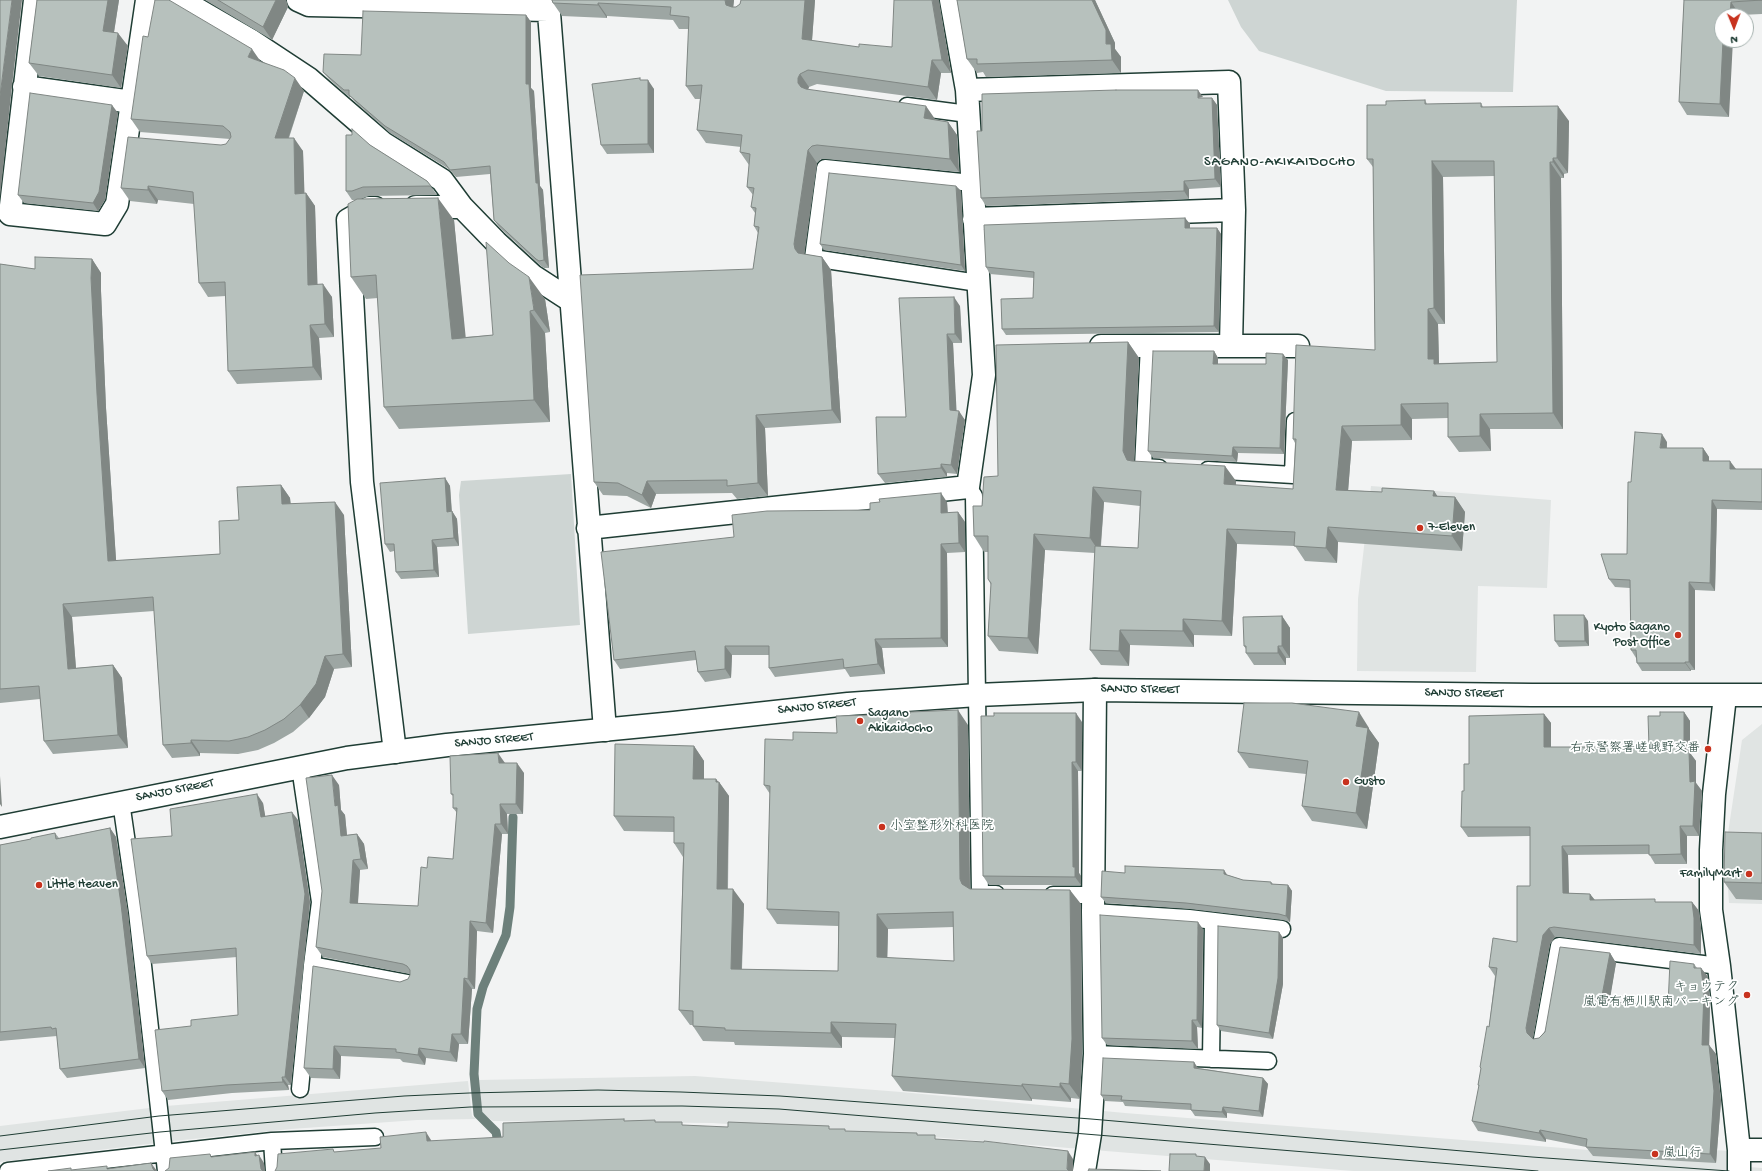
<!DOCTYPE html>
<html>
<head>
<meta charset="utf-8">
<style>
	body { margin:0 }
	#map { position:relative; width:1762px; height:1171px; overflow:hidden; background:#f2f3f3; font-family:"Gochi Hand",sans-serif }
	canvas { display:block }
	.north { position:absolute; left:1714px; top:8px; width:40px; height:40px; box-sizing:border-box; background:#fff; border:1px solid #a5b1ae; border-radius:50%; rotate:179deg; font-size:11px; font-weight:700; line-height:16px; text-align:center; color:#1f3d34 }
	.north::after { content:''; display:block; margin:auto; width:14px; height:18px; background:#c8321e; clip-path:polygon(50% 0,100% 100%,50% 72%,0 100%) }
</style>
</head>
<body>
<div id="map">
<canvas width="1762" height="1171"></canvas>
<div class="north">N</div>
</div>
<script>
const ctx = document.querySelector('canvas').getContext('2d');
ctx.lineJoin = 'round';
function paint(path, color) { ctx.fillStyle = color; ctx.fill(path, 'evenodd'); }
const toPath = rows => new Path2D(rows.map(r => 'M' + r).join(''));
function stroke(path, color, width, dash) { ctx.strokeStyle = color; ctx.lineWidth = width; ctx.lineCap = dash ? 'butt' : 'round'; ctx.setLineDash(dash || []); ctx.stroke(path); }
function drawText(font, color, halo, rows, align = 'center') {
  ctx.font = font + ' "Gochi Hand","Klee One",sans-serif'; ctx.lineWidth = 3.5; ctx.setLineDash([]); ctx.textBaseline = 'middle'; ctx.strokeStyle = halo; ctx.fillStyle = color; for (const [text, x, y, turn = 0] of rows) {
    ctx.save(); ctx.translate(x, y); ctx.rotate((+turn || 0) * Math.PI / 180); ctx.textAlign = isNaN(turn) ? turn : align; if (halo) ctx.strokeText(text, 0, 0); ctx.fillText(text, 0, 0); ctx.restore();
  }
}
paint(toPath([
	[1371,486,1551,500,1547,588,1478,586,1476,672,1357,671,1358,599],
	[1762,724,1762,904,1729,903,1727,874,1728,833,1742,740],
	[695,1076,901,1092,1125,1113,1588,1150,1590,1143,1731,1151,1734,1166,1762,1168,1762,1171,1353,1171,945,1138,712,1123,493,1121,482,1113,479,1080],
	[468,1081,472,1116,476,1119,417,1120,291,1129,173,1141,0,1162,0,1126,166,1106]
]), '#e0e4e3');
paint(toPath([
	[1228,0,1517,0,1513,92,1386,91,1259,51,1241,27],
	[571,474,580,625,468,634,459,495,461,481]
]), '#ced5d3');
stroke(toPath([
	[503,1171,496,1132,478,1114,474,1074,477,1009,483,987,506,935,510,907,513,817]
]), '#6d807b', 9);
const lane = toPath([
	[907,106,968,114],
	[972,183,825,168,813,258,978,283],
	[1149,345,1143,467,1159,468],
	[1208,470,1293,475,1295,421],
	[968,487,974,496,980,894,996,894],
	[300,767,320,902,312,965,300,1089],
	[121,802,137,912,166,1171],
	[1053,895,1093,895],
	[1093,912,1189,918,1282,929],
	[312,965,408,983],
	[1542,1039,1559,946,1719,966],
	[1095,1054,1268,1061],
	[1211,1059,1213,921],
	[272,1141,274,1171],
	[8,1171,272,1141,375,1137]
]);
const street = toPath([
	[35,0,10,214,105,224,117,204,147,0],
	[181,0,250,40,309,79,383,143,442,180,462,207],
	[298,0,309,5,548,10],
	[548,0,605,730],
	[24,87,132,102],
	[967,90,1229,82,1234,210,974,219],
	[416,207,462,207,496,242,533,276,570,300],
	[375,208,369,208,348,220,362,482,395,752],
	[1231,345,1234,210],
	[1101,346,1298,346],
	[588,528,968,487,984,375,967,90,951,0],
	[1725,696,1714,794,1711,850,1711,910,1719,966,1739,1150,1739,1171],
	[1739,1150,1762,1150],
	[1084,1171,1090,1134,1095,1054,1093,912,1095,690]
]);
const secondary = toPath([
	[0,827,347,758,447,745,674,723,848,704,977,695,1095,690,1532,695,1762,695]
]);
stroke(lane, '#1f3d34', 19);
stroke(street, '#1f3d34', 25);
stroke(secondary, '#1f3d34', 25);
stroke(lane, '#fff', 16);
stroke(street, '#fff', 22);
stroke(secondary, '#fff', 22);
stroke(toPath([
	[0,1136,159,1116,404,1096,469,1093,598,1090,681,1092,780,1096,1091,1119,1532,1157,1729,1171],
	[0,1150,160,1132,375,1113,470,1107,682,1106,779,1109,1538,1171]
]), '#1f3d34', 1);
paint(toPath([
	[37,0,119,0,114,33,128,46,121,88,39,76,29,63],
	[205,0,286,0,288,7,272,40],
	[734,0,733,7,736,7,740,4,741,0,815,0,812,41,859,47,892,47,939,2,951,73,941,73,937,100,817,84,809,87,808,90,935,119,935,120,948,122,957,135,959,172,826,159,821,159,817,163,804,254,822,257,831,270,841,423,765,428,768,496,737,499,732,493,656,494,651,508,627,496,603,495,594,482,753,269,758,233,754,226,755,213,751,207,753,195,747,187,749,165,740,152,741,147,706,143,697,130,700,99,695,99,686,86,689,29,679,29,673,20,607,16,607,18,562,16,553,3],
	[957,0,1095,0,1115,43,1115,49,1121,57,1121,73,986,77,983,72,977,73,967,59],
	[1684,0,1762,0,1762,14,1740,15,1739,16,1722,16,1729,117,1687,115,1679,102],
	[526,15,531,22,531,88,534,91,540,186,543,190,549,268,544,268,541,266,499,227,494,220,490,174,456,177,449,169,390,133,355,102,351,97,349,97,329,79,323,72,361,55],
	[148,37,261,62,304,91,289,138,303,151,304,193,306,193,315,206,317,284,332,297,334,337,319,338,322,380,237,384,228,371,226,296,208,297,199,283,194,204,158,200,157,204,130,201,121,188,221,145,226,144,230,139,140,132,131,119],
	[641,80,654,89,654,153,607,154,601,145],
	[1203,98,1212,98,1217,105,1221,187,1189,189,1189,199,986,206,981,198,982,131],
	[1425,100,1427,104,1481,103,1483,107,1569,121,1568,173,1564,174,1564,178,1561,178,1563,429,1490,429,1491,451,1459,452,1448,437,1448,418,1412,419,1412,440,1352,441,1348,490,1382,492,1434,491,1437,496,1455,497,1465,512,1462,551,1338,542,1337,563,1305,561,1295,546,1237,544,1232,636,1194,635,1194,647,1130,645,1129,666,1101,665,1090,650,1095,553,1045,550,1038,654,999,651,988,636,991,585,988,579,988,552,984,552,974,536,982,506,1128,342,1139,358,1134,461,1236,481,1236,485,1293,489,1295,443,1293,439,1375,350,1373,167,1367,159,1386,105],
	[1495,176,1497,362,1439,363,1438,324,1445,324,1443,177],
	[1104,502,1140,506,1138,548,1101,546],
	[118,113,105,200,98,211,24,203,18,195],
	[352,135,370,145,427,181,437,195,369,196,361,199,454,220,465,337,493,335,545,299,550,332,545,333,550,422,399,429,384,407,378,298,366,299,351,277,355,200,352,200,346,191],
	[956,186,961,191,965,271,824,250,820,244],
	[1185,218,1190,224,1190,228,1217,228,1221,234,1219,332,1006,335,1002,329,1033,298,1034,278,990,274,986,267],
	[92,259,101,273,101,291,106,408,116,561,220,554,239,520,281,485,290,498,291,504,344,515,352,667,334,669,325,697,309,718,293,732,274,743,258,750,238,754,200,753,200,756,172,758,163,745,154,611,72,617,76,668,113,665,122,678,128,748,53,754,44,741,40,699,0,703,0,264,35,269],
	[960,306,962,343,953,343,956,411,965,420,957,474,947,473,947,477,885,483,878,474],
	[1214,351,1218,358,1218,364,1266,364,1288,360,1284,454,1238,453,1237,462,1153,458,1148,451],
	[1667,442,1667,448,1703,448,1709,457,1709,461,1736,469,1762,469,1762,510,1717,509,1715,591,1695,590,1695,670,1691,670,1691,671,1642,671,1637,663,1636,658,1631,650,1630,588,1615,587,1609,579,1627,554,1631,482],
	[445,478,450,486,452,511,457,519,459,546,437,547,439,577,401,579,396,572,394,551,390,552,385,544],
	[947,502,948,513,958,512,965,522,965,552,947,553,948,647,882,648,885,674,850,677,845,669,775,677,769,668,769,655,732,655,731,678,705,682,698,672,696,660,620,669,614,660,734,537,870,510],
	[1282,616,1290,628,1290,658,1286,658,1286,665,1254,665,1246,653,1246,649,1244,646],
	[1588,621,1589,646,1559,647,1555,641],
	[1684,712,1690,721,1690,753,1696,761,1696,783,1702,791,1699,836,1687,836,1687,864,1655,864,1649,854,1568,855,1569,893,1590,894,1595,900,1657,902,1692,902,1699,911,1701,927,1701,954,1560,937,1555,937,1550,944,1533,1038,1533,1039,1539,1038,1610,953,1616,963,1609,1002,1668,1006,1694,964,1697,968,1701,968,1708,977,1710,1002,1709,1045,1716,1054,1721,1101,1716,1163,1593,1156,1586,1147,1546,1139,1546,1142,1478,1131,1472,1121,1479,1086,1478,1085,1481,1069,1480,1067,1489,1027,1495,976,1489,967,1517,942,1530,886,1530,836,1468,837,1461,827,1464,791,1544,714,1551,723,1551,747,1649,747,1660,716],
	[1082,722,1082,771,1078,771,1079,873,1081,876,1081,885,989,885,983,876],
	[968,725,970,889,1081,904,1082,1054,1080,1099,1071,1098,1071,1102,1032,1099,1032,1101,903,1091,892,1076,895,1038,842,1037,842,1048,735,1045,734,1042,703,1041,693,1026,693,1025,690,1025,679,1010,683,857,674,843,674,832,624,831,614,816,694,746,704,761,704,779,716,779,718,782,719,782,729,796,728,889,744,904,742,969,838,971,838,926,777,924,767,909,770,794,764,785,793,740,837,733],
	[954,927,954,961,887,958,888,929],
	[1369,728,1369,729,1379,743,1367,829,1312,821,1302,806,1306,774,1249,768,1238,752],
	[505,763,524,773,523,814,507,814,508,834,502,834,493,933,477,931,475,989,472,989,468,1044,459,1044,457,1062,426,1058,425,1065,403,1062,400,1059,341,1056,340,1079,311,1078,304,1068,400,982,408,979,410,975,410,974,323,957,316,947,339,785,341,810,345,815,347,835,357,834,364,844,368,869,360,870,358,904,418,906,427,868,453,859,457,813,453,808,453,796,451,794],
	[263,803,265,817,298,820,310,902,291,1085,288,1085,289,1090,232,1093,168,1100,162,1091,191,1026,238,1015,237,957,152,964,147,956,172,836],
	[110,828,116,837,128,913,145,1068,67,1078,60,1069,57,1036,0,1041,0,845,31,839,55,833,59,838],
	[1762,833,1762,900,1736,899,1724,882],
	[1125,873,1228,875,1243,880,1271,882,1273,884,1288,885,1292,891,1290,922,1283,920,1190,909,1106,903,1101,897],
	[1203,929,1202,1028,1197,1027,1198,1049,1107,1045,1102,1038],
	[1279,932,1283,938,1283,984,1273,1039,1221,1031,1217,1025],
	[1198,1068,1263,1078,1268,1084,1263,1117,1227,1113,1227,1118,1195,1116,1191,1110,1125,1106,1123,1102,1105,1101,1101,1095]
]), '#9da6a3');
paint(toPath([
	[12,0,22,0,12,86,0,197,0,96],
	[108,0,119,0,112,44,103,31],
	[276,0,286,0,288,7,272,40,263,27],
	[725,0,734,0,733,10,726,5],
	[805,0,815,0,811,53,802,39],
	[932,0,939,0,951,73,942,60],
	[1092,0,1095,0,1115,43,1115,49,1121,57,1121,73,1112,60],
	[1731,2,1740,15,1739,16,1732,16,1730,14],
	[598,3,607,16,607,18,598,5],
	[526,15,531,22,531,88,534,91,540,186,543,190,549,268,544,260,536,183,526,84],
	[118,33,128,46,121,88,112,75],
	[1723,40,1733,40,1729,117,1720,104],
	[252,49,261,62,248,57],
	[932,60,941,73,937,100,928,87],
	[800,74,809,87,807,91,807,96,798,83,798,78],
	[295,78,304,91,284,151,275,138],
	[648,80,654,89,654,153,648,144],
	[1198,90,1203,97,1198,98],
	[1212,98,1217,105,1221,187,1215,179],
	[112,105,118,113,105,200,98,211,93,203],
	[926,106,935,119,933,131,924,118],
	[1558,106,1569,121,1568,173,1557,158],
	[948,122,957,135,959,172,950,159],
	[294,138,303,151,305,207,295,194],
	[808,150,817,163,804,257,804,262,795,249,794,244],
	[1553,158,1564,174,1564,178,1553,162],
	[1432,161,1443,177,1445,324,1434,308],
	[1550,162,1561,178,1563,429,1553,413],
	[1184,181,1189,189,1189,199,1184,191],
	[148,186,158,200,157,204,148,190],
	[956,186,961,191,965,271,961,265],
	[306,193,315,206,318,298,308,285],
	[438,198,454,220,468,360,452,339],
	[1185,218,1190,224,1190,235,1185,228],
	[1217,228,1221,234,1219,332,1214,326],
	[822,257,831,270,841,423,832,410],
	[92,259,101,273,101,291,106,408,117,574,108,561,97,394,91,278],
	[529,277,545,299,550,332,534,310],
	[323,284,332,297,334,337,325,324],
	[954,297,960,306,962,343,955,334],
	[1428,309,1438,324,1439,365,1444,374,1428,359],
	[530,311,545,333,550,422,534,400],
	[310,325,319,338,322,380,313,367],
	[947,334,953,343,957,419,950,410],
	[1128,342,1139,358,1134,467,1127,460,1123,451],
	[1214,351,1218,358,1218,370,1213,364],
	[1283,354,1288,360,1284,454,1280,448],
	[1401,404,1412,419,1412,440,1401,425],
	[959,411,965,420,957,474,951,465],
	[1480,414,1490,429,1491,451,1480,436],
	[756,415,765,428,768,496,758,483],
	[1342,426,1352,441,1347,505,1336,490],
	[1662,434,1667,442,1666,456,1660,448],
	[1233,447,1238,453,1237,462,1232,456],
	[1703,448,1709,457,1709,469,1703,461],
	[1730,461,1736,469,1730,469],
	[941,464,947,473,947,477,941,468],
	[1225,466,1236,481,1235,499,1224,484],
	[445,478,450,486,452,519,447,512],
	[647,481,656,494,651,508,642,495],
	[281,485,290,498,291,517,282,504],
	[1093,487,1104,502,1100,553,1090,538],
	[1434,491,1444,506,1433,496],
	[941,493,947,502,948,522,941,513],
	[1455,497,1465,512,1462,551,1452,536],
	[1712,500,1717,509,1715,591,1710,583],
	[335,502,344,515,352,667,343,654],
	[452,511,457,519,459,546,454,538],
	[958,512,965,522,965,552,959,543],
	[1328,527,1338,542,1337,563,1326,548],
	[1227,529,1237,544,1232,636,1222,621],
	[1034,534,1045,550,1038,654,1028,638],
	[432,540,437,547,439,577,434,570],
	[941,544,947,553,948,647,941,638],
	[1689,582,1695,590,1695,670,1689,662],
	[63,604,72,617,77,682,68,669],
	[1584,615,1588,621,1589,646,1585,641],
	[1282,616,1290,628,1290,658,1282,646],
	[1183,619,1194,635,1194,647,1183,631],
	[1120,630,1130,645,1129,666,1119,651],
	[875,639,882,648,885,674,878,664],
	[725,646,732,655,731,678,725,669],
	[1278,646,1286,658,1286,665,1278,653],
	[325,656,334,669,325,697,309,718,300,705],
	[1685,662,1691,670,1691,671,1685,663],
	[113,665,122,678,128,748,118,735],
	[958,710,968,725,970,894,962,884,960,879],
	[1359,712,1369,728,1369,729,1379,743,1367,829,1356,813,1356,726],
	[1684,712,1690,721,1690,753,1696,761,1696,783,1702,791,1699,836,1693,826,1690,782,1684,752],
	[1076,713,1082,722,1082,771,1076,762],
	[1544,714,1551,723,1551,757,1544,747],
	[191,740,200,753,200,756,191,743],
	[694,746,704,761,704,794,693,779],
	[498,753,505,763,499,763],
	[1072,762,1078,771,1079,873,1081,876,1081,885,1075,877,1073,867],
	[517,763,524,773,523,814,516,804],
	[332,775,339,785,341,810,345,815,348,846,341,836,335,806],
	[0,776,2,807,0,804],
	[716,779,719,783,719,782,729,796,727,903,717,889],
	[257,794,263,803,267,826,261,817],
	[500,804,507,814,508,834,501,824],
	[292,812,298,820,310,902,291,1085,285,1077],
	[495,824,502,834,493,933,486,923],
	[1680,826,1687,836,1687,864,1681,854],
	[110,828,116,837,128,913,145,1068,139,1059],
	[357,834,364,844,368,869,361,859],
	[1562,846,1568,855,1569,903,1563,893],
	[353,860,360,870,357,914,350,903],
	[1224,870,1228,876,1224,874],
	[1288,885,1292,891,1290,922,1286,916],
	[733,889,744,904,741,983,731,969],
	[1070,890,1081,904,1082,1054,1080,1099,1069,1084],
	[1590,894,1597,903,1590,900],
	[1692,902,1699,911,1701,927,1701,954,1694,945],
	[877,914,888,929,887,972,877,957],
	[470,921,477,931,475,989,468,979],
	[1198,922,1203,929,1202,1028,1197,1020],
	[1549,928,1555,937,1550,944,1533,1038,1533,1043,1527,1033,1526,1028,1543,935],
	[1279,932,1283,938,1283,984,1273,1039,1269,1033],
	[1610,953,1616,963,1608,1011,1601,1001],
	[1701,968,1708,977,1710,1002,1709,1054,1702,1045],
	[464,978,472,989,468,1044,461,1034],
	[1192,1020,1197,1027,1198,1049,1192,1041],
	[831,1022,842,1037,842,1048,831,1033],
	[452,1034,459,1044,457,1062,450,1052],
	[1709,1045,1716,1054,1721,1101,1716,1163,1710,1154],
	[334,1046,341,1056,340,1079,333,1069],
	[419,1048,426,1058,425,1065,418,1055],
	[1194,1062,1198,1068,1198,1074,1194,1068],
	[282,1077,288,1085,289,1090,283,1082],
	[1263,1078,1268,1084,1263,1117,1259,1111],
	[1060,1083,1071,1098,1071,1102,1060,1087],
	[1022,1084,1032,1099,1032,1101,1022,1086],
	[1223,1107,1227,1113,1227,1118,1222,1112],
	[1540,1130,1546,1139,1546,1142,1539,1133],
	[426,1132,431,1140,432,1148,427,1141],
	[1068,1151,1073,1159,1073,1171,1068,1171,1067,1169],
	[255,1152,259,1158,259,1155,264,1163,265,1171,262,1171,261,1169,255,1156],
	[1205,1157,1210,1164,1210,1171,1204,1171],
	[151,1163,157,1171,154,1171,153,1169]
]), '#808784');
const building = toPath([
	[0,0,12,0,0,96,0,0],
	[37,0,108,0,103,31,118,33,112,75,29,63,37,0],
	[155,0,169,0,252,49,248,57,284,70,295,78,275,138,294,138,295,194,306,193,308,285,323,284,325,324,310,325,313,367,228,371,225,282,199,283,193,192,148,186,148,190,121,188,128,137,221,145,226,144,231,137,230,132,223,126,131,119,143,36,148,37,155,0],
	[218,0,276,0,263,27,218,0],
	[552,0,725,0,726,5,732,7,736,7,740,4,741,0,805,0,802,39,859,47,859,44,892,47,894,0,932,0,942,60,932,60,928,87,808,70,800,74,798,78,798,83,801,87,806,89,926,106,924,118,948,122,950,159,817,145,812,146,808,150,794,244,795,249,798,253,822,257,832,410,756,415,758,483,727,486,727,480,647,481,642,495,618,483,594,482,580,275,753,269,759,227,754,226,756,208,751,207,754,188,747,187,750,154,740,152,742,135,697,130,702,85,686,86,689,17,670,15,671,7,598,3,598,5,553,3,552,0],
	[957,0,1092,0,1106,30,1106,44,1111,44,1112,60,977,64,977,59,967,59,957,0],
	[1684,0,1762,0,1731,2,1730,14,1725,13,1725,16,1722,16,1722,40,1723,40,1720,104,1679,102,1684,0],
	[363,11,526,15,526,84,529,84,536,183,538,183,544,260,539,261,536,259,494,220,490,166,450,170,444,162,385,126,349,95,349,90,344,90,323,72,324,54,361,55,363,11],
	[640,78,640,80,648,80,648,144,601,145,592,84,640,78],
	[1116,90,1198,90,1198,98,1212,98,1215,179,1184,181,1184,191,981,198,977,131,982,131,982,94,1116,90],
	[30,93,112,105,99,192,93,203,18,195,30,93],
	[1425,100,1425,104,1481,103,1481,107,1558,106,1557,158,1553,158,1553,162,1550,162,1553,413,1480,414,1480,436,1448,437,1448,403,1401,404,1401,425,1342,426,1336,490,1382,492,1382,488,1434,491,1433,496,1455,497,1452,536,1328,527,1326,548,1294,546,1295,532,1227,529,1222,621,1183,619,1183,631,1120,630,1119,651,1090,650,1095,546,1138,548,1141,491,1093,487,1090,538,1034,534,1028,638,988,636,991,583,988,579,988,536,974,536,973,506,982,506,984,477,998,476,996,345,1128,342,1123,451,1127,460,1132,461,1225,466,1224,484,1293,489,1296,439,1293,439,1296,345,1375,350,1373,159,1367,159,1367,105,1386,105,1386,101,1425,100],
	[1432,161,1494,161,1497,362,1434,364,1434,359,1428,359,1428,309,1434,308,1432,161],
	[352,129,370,145,427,181,431,186,363,187,352,191,346,191,346,135,352,135,352,129],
	[829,173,956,186,961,265,820,244,829,173],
	[438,198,452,339,493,335,486,242,509,263,529,277,534,310,530,311,534,400,384,407,376,275,351,277,348,204,357,199,438,198],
	[1185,218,1185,228,1217,228,1214,326,1002,329,1001,299,1033,298,1034,272,986,267,984,225,1185,218],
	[35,257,92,259,91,278,97,394,108,561,220,554,219,521,239,520,237,487,281,485,282,504,335,502,343,654,325,656,316,684,300,705,284,719,265,730,248,737,229,741,191,740,191,743,163,745,153,597,63,604,68,669,113,665,118,735,44,741,39,686,0,689,0,264,35,269,35,257],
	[954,297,955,334,947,334,950,410,959,411,951,465,941,464,941,468,878,474,876,417,906,417,899,298,954,297],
	[1153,351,1214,351,1213,364,1266,364,1266,353,1283,354,1280,448,1233,447,1232,456,1148,451,1153,351],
	[1635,432,1662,434,1660,448,1703,448,1703,461,1730,461,1730,469,1762,469,1762,502,1712,500,1710,583,1689,582,1689,662,1685,662,1685,663,1637,663,1636,650,1631,650,1630,580,1609,579,1601,554,1627,554,1628,482,1631,482,1635,432],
	[445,478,447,512,452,511,454,538,432,540,434,570,396,572,394,544,385,544,380,483,445,478],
	[941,493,941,513,958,512,959,543,941,544,941,638,875,639,878,664,844,668,843,659,769,668,769,646,725,646,725,669,698,672,695,651,614,660,601,552,734,537,732,515,767,511,870,510,870,503,880,502,879,499,941,493],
	[1554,615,1584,615,1585,641,1555,641,1554,615],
	[1282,616,1282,646,1278,646,1278,653,1246,653,1246,646,1244,646,1243,617,1282,616],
	[1244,703,1292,703,1359,712,1356,726,1368,728,1356,813,1302,806,1308,761,1238,752,1244,703],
	[958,710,960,879,962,884,970,889,1070,890,1072,1039,1069,1084,1060,1083,1060,1087,1022,1084,1022,1086,892,1076,896,1024,831,1022,831,1033,725,1030,725,1028,693,1026,693,1011,679,1010,684,843,674,843,674,817,614,816,615,744,694,746,693,779,716,779,716,782,719,782,717,889,733,889,731,969,838,971,839,912,767,909,770,786,764,785,765,739,793,740,793,732,837,733,836,716,910,714,910,712,958,710],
	[953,912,954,961,877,957,877,914,953,912],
	[1660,712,1684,712,1684,752,1689,752,1690,782,1695,781,1693,826,1680,826,1681,854,1649,855,1649,845,1562,846,1563,893,1590,894,1590,900,1655,899,1655,902,1692,902,1694,918,1694,945,1554,927,1549,928,1543,935,1526,1028,1527,1033,1533,1039,1539,1038,1545,1032,1560,947,1610,953,1601,1001,1668,1006,1670,961,1694,964,1694,968,1701,968,1704,992,1702,1045,1709,1045,1714,1091,1710,1154,1586,1147,1587,1139,1540,1130,1539,1133,1472,1121,1479,1085,1478,1085,1481,1068,1480,1067,1487,1026,1489,1027,1497,968,1489,967,1493,938,1517,942,1517,886,1530,886,1530,827,1461,827,1462,791,1464,791,1464,764,1469,764,1469,716,1544,714,1544,747,1649,747,1648,716,1660,716,1660,712],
	[994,713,1076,713,1076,762,1072,762,1073,867,1075,867,1075,877,983,876,981,716,994,716,994,713],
	[498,753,499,763,517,763,516,804,500,804,501,824,495,824,486,923,470,921,468,979,464,978,461,1034,452,1034,450,1052,419,1048,418,1055,396,1052,396,1049,334,1046,333,1069,304,1068,313,966,400,982,408,979,410,975,410,970,407,966,403,964,316,947,322,891,306,778,332,775,335,806,338,805,341,836,357,834,361,859,353,860,350,903,418,906,421,867,427,868,428,857,453,859,457,808,453,808,453,794,451,794,450,756,498,753],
	[257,794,261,817,292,812,305,894,285,1077,282,1077,283,1082,226,1085,162,1091,155,1030,191,1026,191,1020,238,1015,236,948,147,956,131,839,172,836,170,809,257,794],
	[110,828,121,904,139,1059,60,1069,56,1028,52,1029,51,1027,0,1032,0,845,31,839,31,838,55,833,56,839,110,828],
	[1725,832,1762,833,1762,883,1724,882,1725,832],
	[1125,866,1224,870,1224,874,1243,880,1271,882,1271,884,1288,885,1286,916,1279,914,1186,903,1101,897,1102,871,1125,873,1125,866],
	[1100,915,1198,922,1197,1020,1192,1020,1192,1041,1102,1038,1100,915],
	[1218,926,1279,932,1278,978,1269,1033,1217,1025,1218,926],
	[1103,1058,1194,1062,1194,1068,1263,1078,1259,1111,1223,1107,1222,1112,1191,1110,1191,1104,1121,1100,1122,1096,1101,1095,1103,1058],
	[624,1119,624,1121,655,1120,655,1122,682,1122,682,1125,728,1127,728,1122,829,1126,829,1129,845,1129,845,1131,917,1133,917,1135,935,1135,935,1139,984,1142,984,1141,1068,1151,1067,1169,1069,1171,275,1171,277,1167,278,1154,333,1149,334,1152,381,1148,380,1137,426,1132,427,1141,503,1137,503,1123,624,1119],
	[255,1152,255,1156,259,1155,261,1169,263,1171,165,1171,169,1168,170,1158,210,1154,211,1157,255,1152],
	[1170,1154,1196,1154,1196,1156,1205,1157,1204,1171,1169,1171,1170,1154],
	[151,1163,153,1169,155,1171,48,1171,71,1168,71,1170,107,1166,107,1169,151,1163],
	[1089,1169,1161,1171,1088,1171,1089,1169]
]);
paint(building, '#b7c1bd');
stroke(building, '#808784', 1);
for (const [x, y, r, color] of [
	[1420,528,4,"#c8321e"],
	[1678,635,4,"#c8321e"],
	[860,721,4,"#c8321e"],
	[1708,749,4,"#c8321e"],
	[1346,782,4,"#c8321e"],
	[882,827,4,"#c8321e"],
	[1749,874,4,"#c8321e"],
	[39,885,4,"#c8321e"],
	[1747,995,4,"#c8321e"],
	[1655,1154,4,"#c8321e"]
]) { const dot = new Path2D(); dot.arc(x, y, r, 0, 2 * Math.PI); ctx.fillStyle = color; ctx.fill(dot); stroke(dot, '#fff', 1.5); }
drawText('13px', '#1f3d34', '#fff', [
	["7-Eleven",1428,528],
	["Kyoto Sagano",1670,628,"right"],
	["Post Office",1670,643,"right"],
	["Sagano",868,714],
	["Akikaidocho",868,729],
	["右京警察署嵯峨野交番",1700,749,"right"],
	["Gusto",1354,782],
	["小室整形外科医院",890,827],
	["FamilyMart",1741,874,"right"],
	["Little Heaven",47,885],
	["キョウテク",1739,988,"right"],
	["嵐電有栖川駅南パーキング",1739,1003,"right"],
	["嵐山行",1663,1154]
], 'left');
drawText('13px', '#1f3d34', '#fff', [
	["SANJO STREET",1140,690,1],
	["SANJO STREET",1464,694,1],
	["SANJO STREET",817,707,-6],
	["SANJO STREET",494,741,-5],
	["SANJO STREET",175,791,-11]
]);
ctx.letterSpacing = '1px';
drawText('14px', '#1f3d34', '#fff', [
	["SAGANO-AKIKAIDOCHO",1280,163]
]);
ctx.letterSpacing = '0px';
</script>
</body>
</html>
